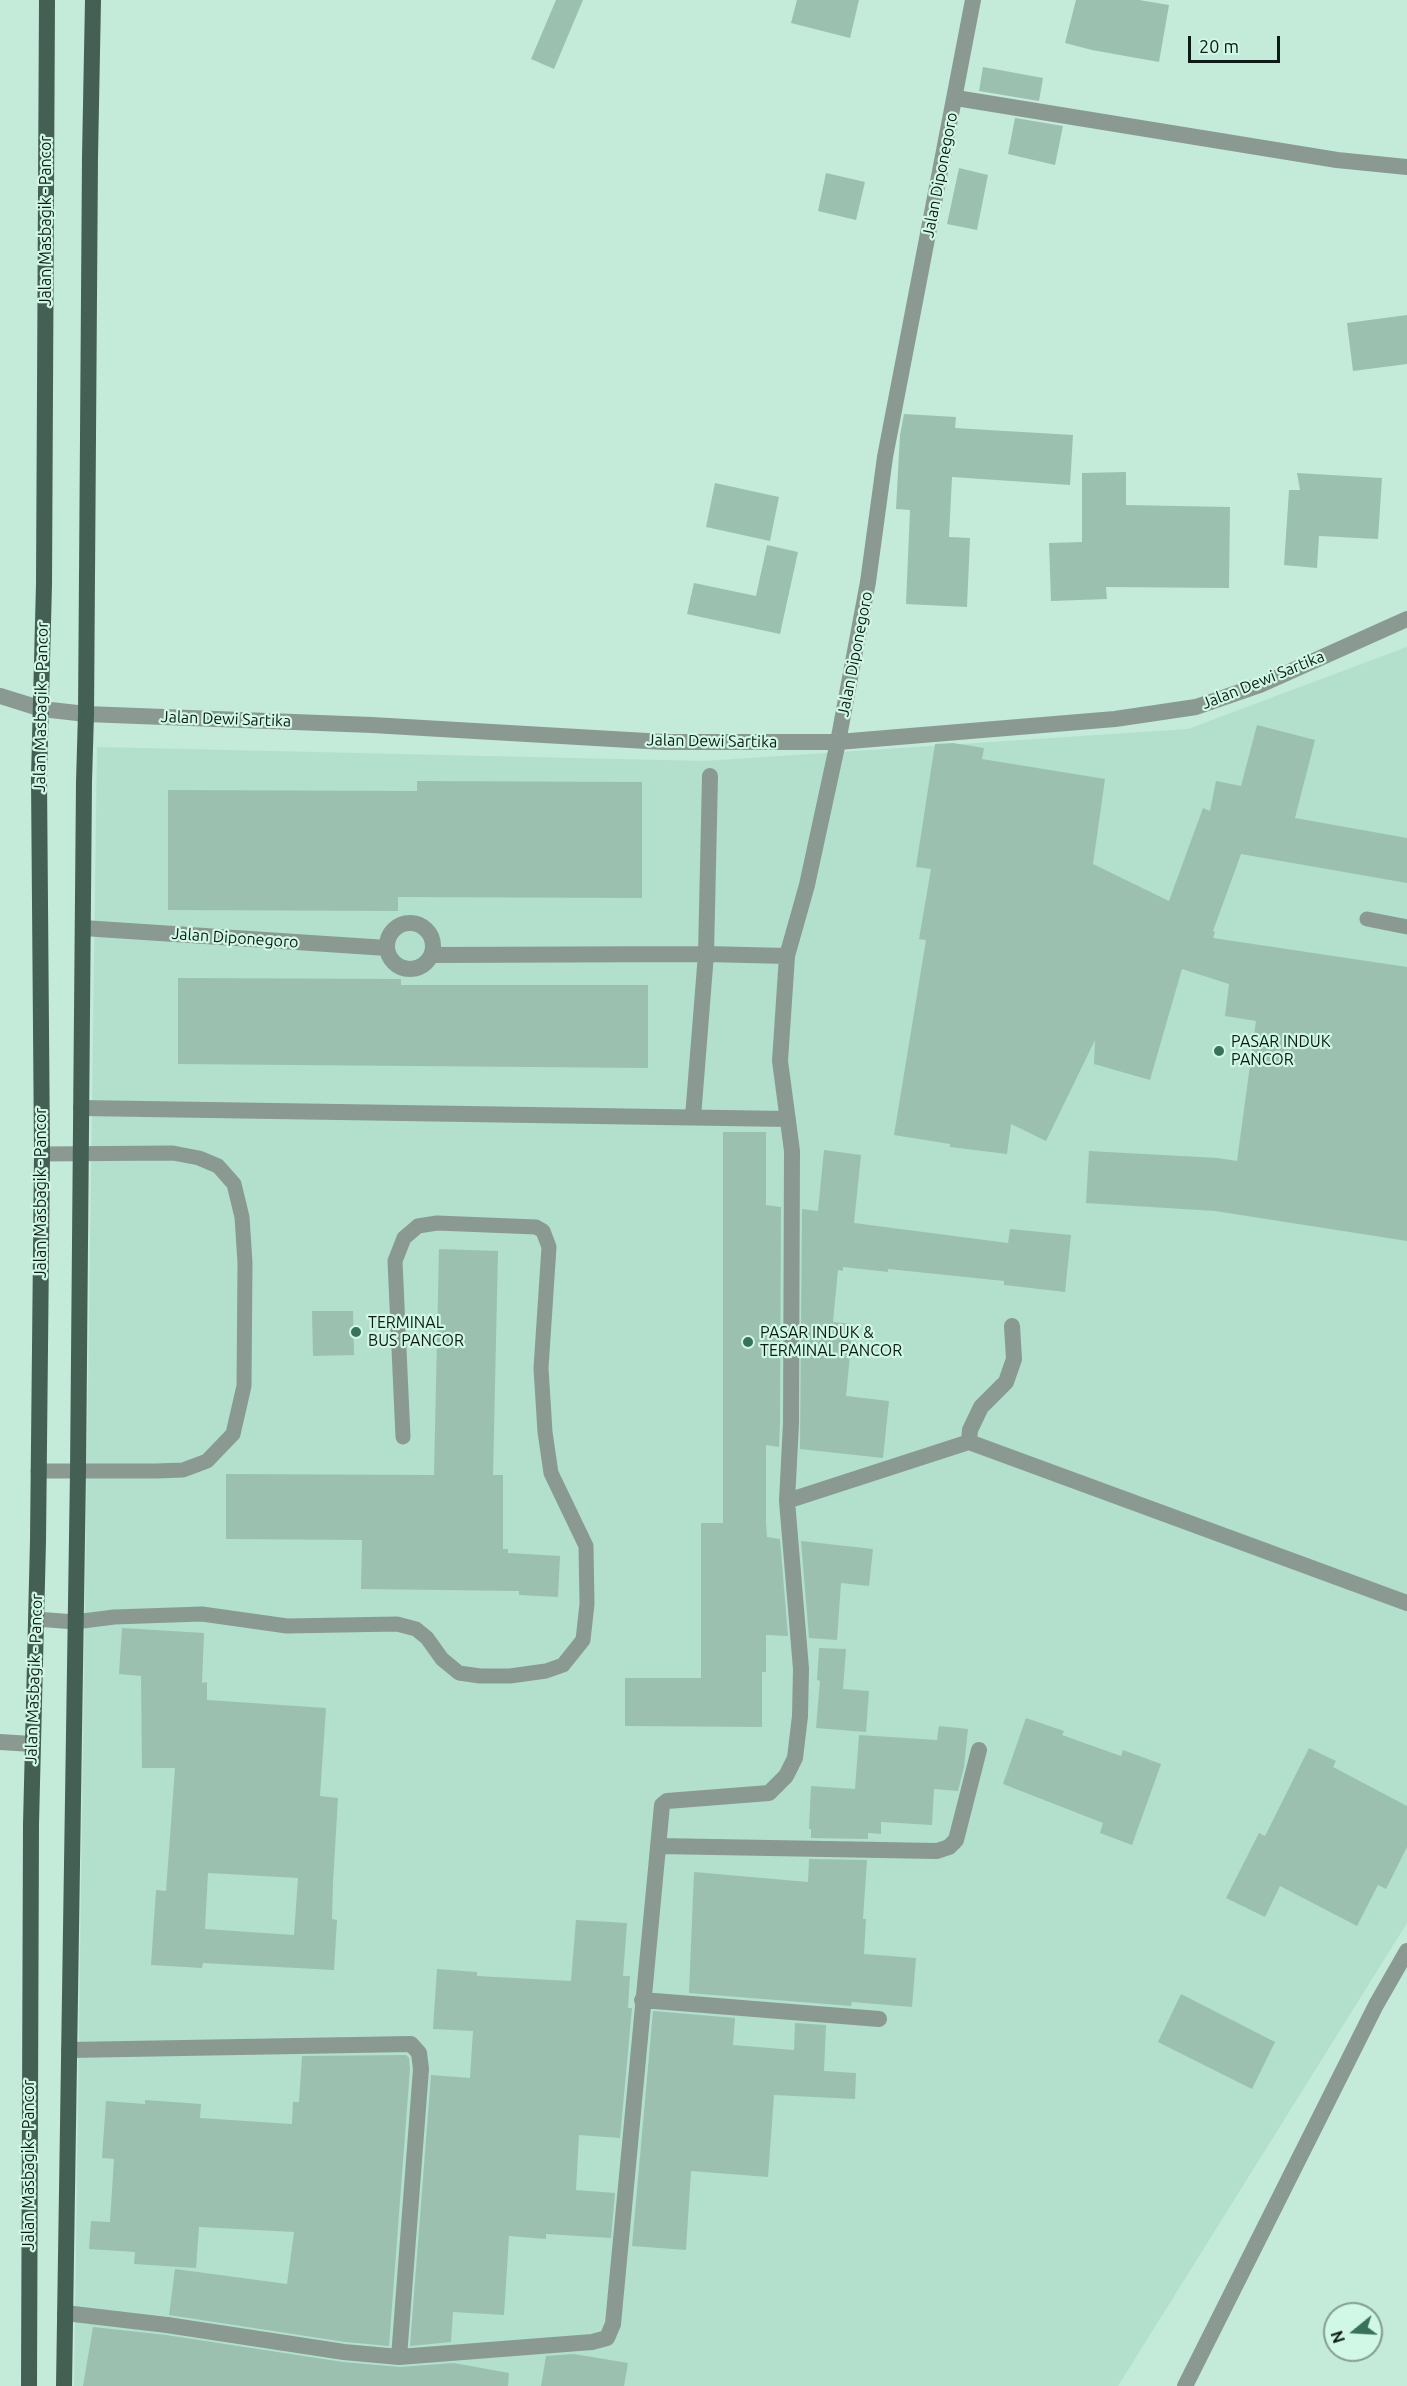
<!DOCTYPE html>
<html>
<head>
<meta charset="utf-8">
<style>
	body { margin:0 }
	#map { position:relative; width:1407px; height:2386px; overflow:hidden; background:#c4ead9; font-family:Ubuntu,sans-serif }
	canvas { display:block }
	.north { position:absolute; left:1323px; top:2302px; width:60px; height:60px; box-sizing:border-box; background:#d1f7e6; border:2px solid #829f92; border-radius:50%; rotate:252deg; font-size:16px; font-weight:700; line-height:24px; text-align:center; color:#0c1b15 }
	.north::after { content:''; display:block; margin:auto; width:21px; height:27px; background:#37725b; clip-path:polygon(50% 0,100% 100%,50% 72%,0 100%) }
	.scale { position:absolute; left:1188px; top:36px; width:92px; height:27px; box-sizing:border-box; border:3px solid #0c1b15; border-top:0; padding-left:8px; font-size:18px; line-height:21px; white-space:nowrap; color:#0c1b15; -webkit-text-stroke:4px #d1f7e6; paint-order:stroke }
</style>
</head>
<body>
<div id="map">
<canvas width="1407" height="2386"></canvas>
<div class="north">N</div>
<div class="scale">20 m</div>
</div>
<script>
const ctx = document.querySelector('canvas').getContext('2d');
ctx.lineJoin = 'round';
function paint(path, color) { ctx.fillStyle = color; ctx.fill(path, 'evenodd'); }
const toPath = rows => new Path2D(rows.map(r => 'M' + r).join(''));
function stroke(path, color, width, dash) { ctx.strokeStyle = color; ctx.lineWidth = width; ctx.lineCap = dash ? 'butt' : 'round'; ctx.setLineDash(dash || []); ctx.stroke(path); }
function drawText(font, color, halo, rows, align = 'center') {
  ctx.font = font + ' Ubuntu,sans-serif'; ctx.lineWidth = 4.5; ctx.setLineDash([]); ctx.textBaseline = 'middle'; ctx.strokeStyle = halo; ctx.fillStyle = color; for (const [text, x, y, turn = 0] of rows) {
    ctx.save(); ctx.translate(x, y); ctx.rotate((+turn || 0) * Math.PI / 180); ctx.textAlign = isNaN(turn) ? turn : align; if (halo) ctx.strokeText(text, 0, 0); ctx.fillText(text, 0, 0); ctx.restore();
  }
}
paint(toPath([
	[1407,647,1407,1923,1118,2386,74,2386,97,747,704,761,1188,729]
]), '#b2e0cc');
paint(toPath([
	[556,0,583,0,554,69,531,59],
	[797,0,859,0,850,38,791,23],
	[1076,0,1139,0,1169,5,1159,62,1092,50,1065,43],
	[983,67,1043,78,1039,101,979,91],
	[1015,118,1063,126,1055,165,1008,154],
	[959,168,988,175,977,230,947,224],
	[826,173,865,182,856,220,818,211],
	[1407,315,1407,364,1353,371,1347,323],
	[904,414,956,417,955,428,1073,435,1070,485,952,477,949,537,970,538,967,607,906,604,910,510,896,509,900,435],
	[1126,472,1126,505,1230,507,1229,588,1106,587,1107,599,1051,601,1049,543,1082,542,1082,473],
	[1297,473,1382,478,1378,539,1319,536,1317,568,1284,565,1289,490,1300,490],
	[715,483,779,497,770,541,706,527],
	[767,545,798,552,780,634,687,614,694,583,756,596],
	[1257,725,1315,740,1295,818,1407,838,1407,883,1241,854,1213,931,1215,932,1213,938,1407,967,1407,1241,1215,1211,1086,1203,1089,1151,1218,1158,1237,1161,1256,1021,1225,1016,1229,984,1182,969,1150,1080,1094,1064,1095,1040,1046,1141,1011,1124,1007,1154,950,1147,950,1144,894,1135,926,940,919,939,931,869,916,867,935,744,953,743,984,748,982,759,1105,779,1093,864,1169,901,1203,808,1210,811,1216,781,1241,786],
	[417,781,642,782,642,898,398,897,398,911,168,910,168,790,417,791],
	[178,978,401,979,401,985,648,985,648,1068,178,1064],
	[723,1132,766,1132,766,1205,781,1207,780,1423,779,1447,766,1445,766,1523,767,1537,780,1539,788,1636,766,1635,766,1672,762,1672,762,1727,625,1726,625,1678,701,1678,701,1523,723,1523],
	[824,1150,861,1155,854,1223,1008,1243,1010,1229,1071,1235,1065,1292,1004,1285,1004,1281,888,1269,888,1272,843,1267,843,1271,838,1270,833,1322,853,1324,846,1396,889,1401,883,1458,800,1449,802,1209,818,1211],
	[439,1249,498,1251,493,1475,503,1475,503,1549,508,1549,508,1553,560,1556,558,1597,519,1595,519,1591,361,1589,362,1540,226,1539,226,1474,434,1475],
	[312,1311,353,1311,354,1355,313,1356],
	[801,1541,873,1549,869,1586,841,1583,837,1640,809,1638],
	[122,1628,204,1633,202,1683,207,1682,207,1700,326,1708,320,1796,338,1798,333,1883,332,1919,337,1920,334,1970,203,1963,202,1968,151,1965,156,1890,166,1891,175,1768,142,1768,141,1676,119,1674],
	[208,1873,298,1878,294,1935,205,1929],
	[819,1648,846,1649,843,1689,869,1691,866,1732,816,1728,820,1681,817,1680],
	[1026,1718,1064,1731,1062,1735,1121,1756,1123,1750,1161,1764,1132,1845,1100,1833,1103,1823,1003,1784],
	[939,1726,968,1729,964,1767,958,1791,934,1789,932,1825,881,1822,881,1834,868,1833,868,1839,811,1838,811,1829,809,1829,811,1786,855,1789,859,1735,937,1740],
	[1309,1748,1336,1761,1333,1767,1407,1806,1407,1847,1386,1889,1378,1885,1357,1926,1280,1886,1265,1917,1226,1898,1259,1833,1265,1836],
	[809,1859,867,1860,863,1919,866,1919,864,1954,916,1958,912,2007,852,2002,851,2006,689,1993,694,1872,808,1882],
	[576,1920,627,1923,623,1976,630,1976,628,2008,632,2008,620,2138,579,2135,576,2190,615,2193,611,2238,546,2234,546,2239,509,2236,504,2315,453,2312,451,2342,410,2346,431,2075,470,2078,473,2031,433,2029,437,1969,477,1972,477,1976,571,1981],
	[1181,1994,1275,2042,1252,2089,1158,2042],
	[653,2011,735,2018,733,2045,794,2050,795,2023,826,2025,824,2071,856,2073,855,2099,774,2095,768,2177,691,2171,686,2250,632,2246],
	[406,2055,409,2058,410,2069,389,2346,345,2342,169,2315,175,2269,287,2284,294,2232,199,2227,196,2268,134,2264,135,2252,89,2249,91,2221,110,2222,114,2159,102,2158,106,2101,145,2104,145,2100,201,2104,200,2118,292,2124,293,2102,299,2102,302,2056],
	[93,2327,166,2335,343,2362,400,2367,454,2363,509,2373,508,2386,83,2386],
	[574,2354,628,2363,624,2386,541,2386,546,2356]
]), '#9bc0b0');
stroke(toPath([
	[1367,919,1407,927],
	[38,1471,156,1471,183,1470,207,1461,233,1434,244,1386,245,1263,242,1217,234,1184,218,1166,199,1158,173,1153,42,1154],
	[36,1619,75,1622,114,1617,202,1614,287,1626,397,1624,416,1629,427,1638,442,1659,459,1673,480,1676,510,1676,546,1671,563,1665,583,1640,587,1604,586,1546,551,1473,545,1432,541,1368,549,1247,543,1231,536,1227,437,1223,418,1226,404,1238,395,1261,403,1437]
]), '#8a9a93', 15);
stroke(toPath([
	[956,98,1337,160,1407,167],
	'387 946a23 23 0 1 1 46 0a23 23 0 1 1-46 0Z',
	[83,928,387,948],
	[432,955,706,954,787,956,807,885,838,742],
	[81,1108,788,1119],
	[693,1117,706,954,710,776],
	[1012,1326,1014,1359,1006,1382,981,1407,970,1430,969,1442,1407,1603],
	[787,1501,969,1442],
	[0,1742,32,1744],
	[658,1846,937,1851,949,1847,956,1840,979,1750],
	[642,2000,879,2019],
	[69,2050,411,2044,419,2053,421,2069,399,2357],
	[65,2313,167,2325,344,2352,399,2357,592,2342,607,2338,613,2324,662,1805,667,1801,769,1793,786,1776,795,1758,800,1716,801,1669,787,1501,791,1423,792,1151,780,1061,787,956],
	[1185,2386,1376,2005,1407,1951]
]), '#8a9a93', 16);
stroke(toPath([
	[0,696,42,709,86,714,372,725,664,742,838,742,1115,719,1196,707,1260,685,1407,619],
	[838,742,868,582,885,457,973,0]
]), '#8a9a93', 16);
stroke(toPath([
	[29,2386,31,1824,38,1541,42,1154,39,778,44,584,47,0],
	[64,2386,78,1472,84,782,86,714,90,157,93,0]
]), '#446054', 16);
for (const [x, y, r, color] of [
	[1219,1051,6,"#37725b"],
	[356,1332,6,"#37725b"],
	[748,1342,6,"#37725b"]
]) { const dot = new Path2D(); dot.arc(x, y, r, 0, 2 * Math.PI); ctx.fillStyle = color; ctx.fill(dot); stroke(dot, '#d1f7e6', 2); }
drawText('16px', '#0c1b15', '#d1f7e6', [
	["Jalan Diponegoro",940,175,-79],
	["Jalan Masbagik - Pancor",46,221,-90],
	["Jalan Diponegoro",855,654,-79],
	["Jalan Dewi Sartika",1263,680,-22],
	["Jalan Masbagik - Pancor",41,707,-89],
	["Jalan Dewi Sartika",226,719,2],
	["Jalan Dewi Sartika",712,741,1],
	["Jalan Diponegoro",235,938,4],
	["Jalan Masbagik - Pancor",41,1193,-90],
	["Jalan Masbagik - Pancor",34,1679,-88],
	["Jalan Masbagik - Pancor",29,2165,-90]
]);
drawText('16px', '#0c1b15', '#d1f7e6', [
	["PASAR INDUK",1231,1042],
	["PANCOR",1231,1060],
	["TERMINAL",368,1323],
	["BUS PANCOR",368,1341],
	["PASAR INDUK &",760,1333],
	["TERMINAL PANCOR",760,1351]
], 'left');
</script>
</body>
</html>
